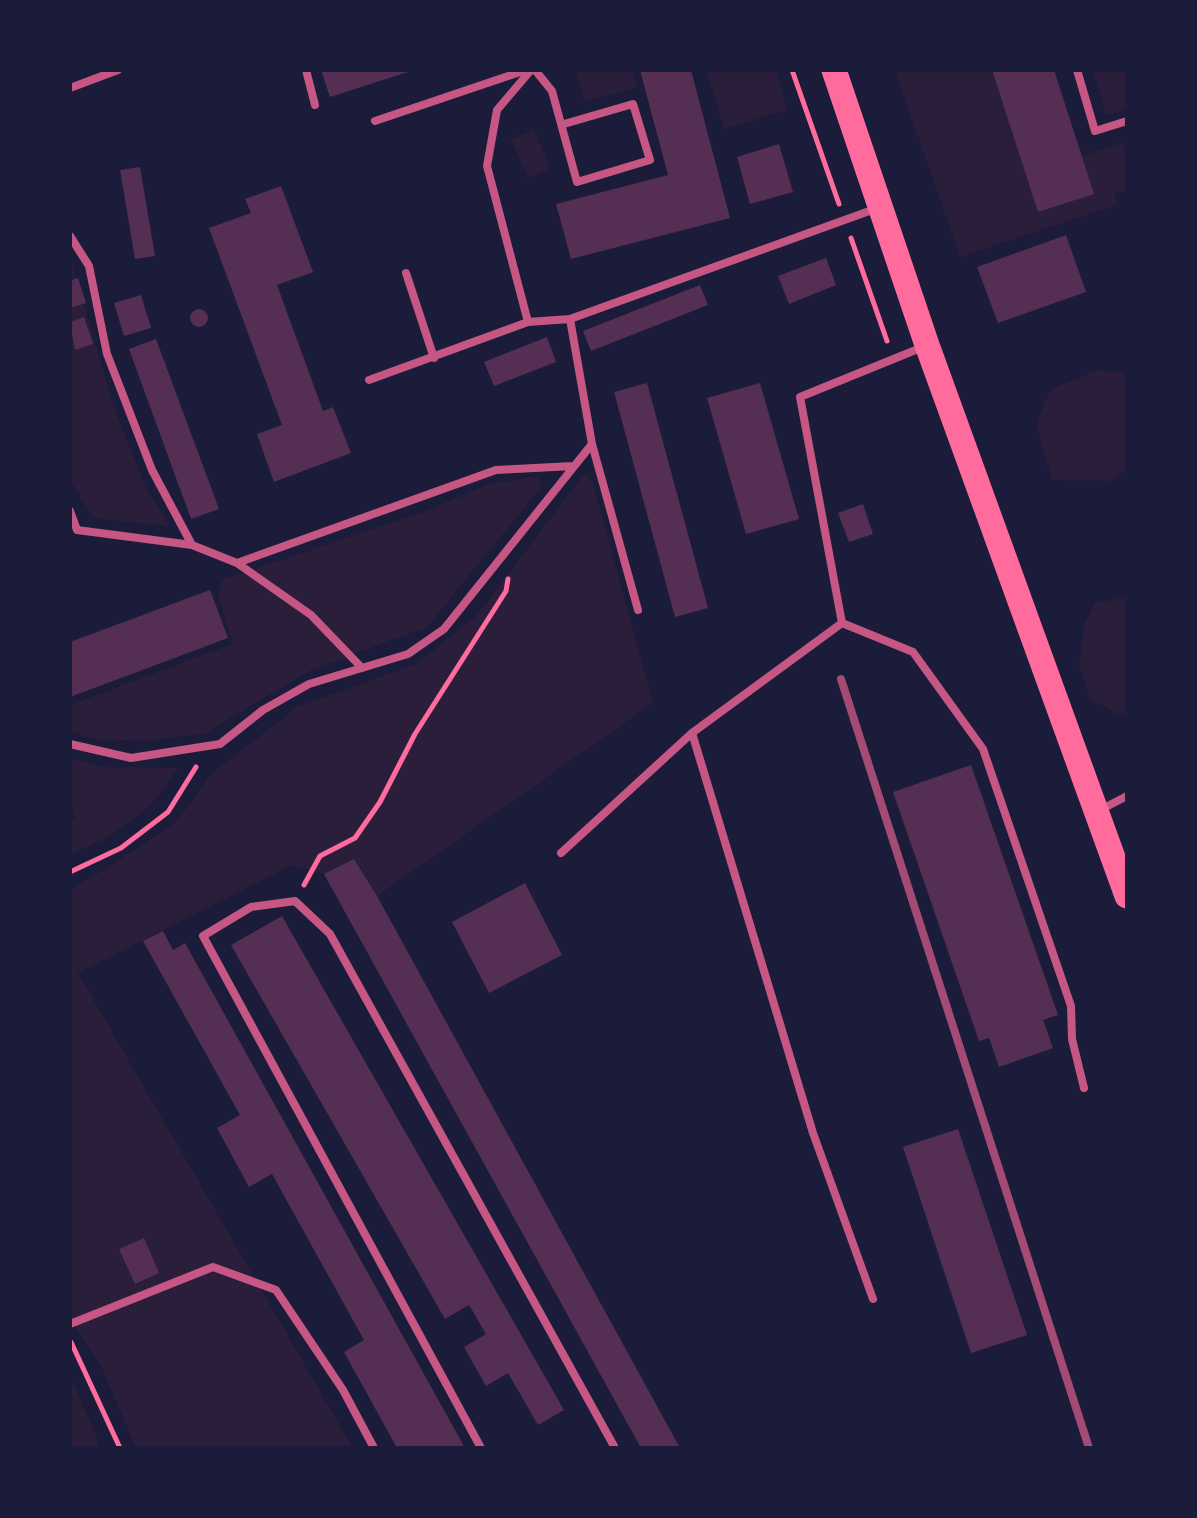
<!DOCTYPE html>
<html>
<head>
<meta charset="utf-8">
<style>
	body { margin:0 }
	#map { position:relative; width:1197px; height:1518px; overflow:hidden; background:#1b1b3a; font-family:"Open Sans",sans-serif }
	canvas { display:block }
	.frame { position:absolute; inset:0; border:72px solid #1b1b3a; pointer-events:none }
</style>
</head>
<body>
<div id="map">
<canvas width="1197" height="1518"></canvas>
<div class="frame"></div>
</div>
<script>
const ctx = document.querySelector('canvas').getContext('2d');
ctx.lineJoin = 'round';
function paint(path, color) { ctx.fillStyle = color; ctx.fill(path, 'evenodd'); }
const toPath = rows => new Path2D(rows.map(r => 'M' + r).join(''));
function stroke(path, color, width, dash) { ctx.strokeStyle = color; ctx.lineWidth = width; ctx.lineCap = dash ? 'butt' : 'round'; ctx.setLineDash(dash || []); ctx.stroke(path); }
paint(toPath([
	[575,70,632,70,637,87,585,102],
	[706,70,775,70,788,110,724,129],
	[895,70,992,70,1038,211,1082,156,1124,142,1127,190,1114,194,1117,205,960,257],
	[1093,70,1127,70,1127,109,1106,115],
	[534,129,550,169,528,178,511,139],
	[70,255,114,408,145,485,169,526,94,518,70,481],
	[1099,370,1127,374,1127,469,1111,481,1052,480,1036,424,1051,389],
	[585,473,593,484,653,703,377,896,354,859,324,874,292,865,78,973,353,1448,136,1448,100,1364,70,1319,70,891,175,824,211,774,297,707,416,664,477,615],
	[537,476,542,486,427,627,313,669,204,734,145,741,93,739,70,731,70,705,233,644,218,595,223,580,423,512,489,484],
	[1127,597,1127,713,1117,714,1090,699,1079,665,1084,625,1095,603],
	[70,758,101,767,178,768,151,805,111,836,70,854,70,821,76,817,70,801],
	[70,1375,101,1448,70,1448]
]), '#2a1e3b');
paint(toPath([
	[321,70,411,70,411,71,330,97],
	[640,70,691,70,730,218,571,259,556,204,668,175],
	[992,70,1054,70,1094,194,1038,212],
	[779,144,793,192,750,204,737,157],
	[140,167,155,256,135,259,120,170],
	[281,186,313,272,277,285,323,411,333,407,351,453,274,482,257,434,282,425,209,228,251,213,245,199],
	[1066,235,1086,292,998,323,977,267],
	[826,258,836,285,789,304,778,276],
	[78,278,86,303,70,308,70,281],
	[700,285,708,305,591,351,583,331],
	[141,295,151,328,124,336,114,303],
	'190 318a9 9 0 1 1 18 0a9 9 0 1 1-18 0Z',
	[84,317,93,344,75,350,70,322],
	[547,337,556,362,494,386,484,362],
	[156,339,219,509,191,519,129,349],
	[647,383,708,608,675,617,614,392],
	[760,383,799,519,746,534,707,398],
	[863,504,873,534,849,542,838,513],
	[210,590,228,638,70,697,70,642],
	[971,765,1058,1015,1043,1020,1053,1048,999,1067,989,1038,979,1041,893,792],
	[354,859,377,896,680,1448,641,1448,324,874],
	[525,883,562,955,489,993,452,922],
	[282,916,564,1410,538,1425,508,1373,486,1386,464,1347,486,1334,469,1305,445,1319,231,945],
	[163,931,173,950,185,943,465,1448,397,1448,344,1352,364,1340,272,1174,249,1187,217,1128,240,1115,143,941],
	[958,1129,1027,1335,971,1353,903,1147],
	[144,1238,159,1273,135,1284,119,1249]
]), '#542f53');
stroke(toPath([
	[792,70,839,204],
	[851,238,887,341],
	[70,872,121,848,168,812,196,767],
	[304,885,320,856,355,838,380,802,415,734,506,591,508,579],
	[71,1342,120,1448]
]), '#ff6b9d', 5);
stroke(toPath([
	[306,70,315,105],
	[535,70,552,91,577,182,650,160,633,104,564,124],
	[1077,70,1095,131,1127,121],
	[70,88,118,70],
	[375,121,526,70],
	[70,236,89,266,107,354,152,470,192,545,237,563,496,470,573,466],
	[406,273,434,358],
	[528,322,487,166,497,110,531,70],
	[369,380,528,322,570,319],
	[592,444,638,610],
	[70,511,77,530,192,545],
	[237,563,311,615,362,668],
	[842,623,913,652,983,749,1071,1006,1072,1039,1084,1088],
	[692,733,813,1133,873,1299],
	[70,744,131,758,220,744,263,710,309,684,408,654,444,629,592,444,570,319,875,209],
	[1102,809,1127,796],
	[561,853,692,733,842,623,800,397,923,347],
	[70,1324,213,1267,276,1290,343,1390,374,1448],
	[481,1448,203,936,251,907,295,901,330,934,615,1448]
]), '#c65784', 8);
stroke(toPath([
	[834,70,927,345,1127,896]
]), '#ff6b9d', 25);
stroke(toPath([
	[841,679,1089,1448]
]), '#a44b75', 8);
</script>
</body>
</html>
